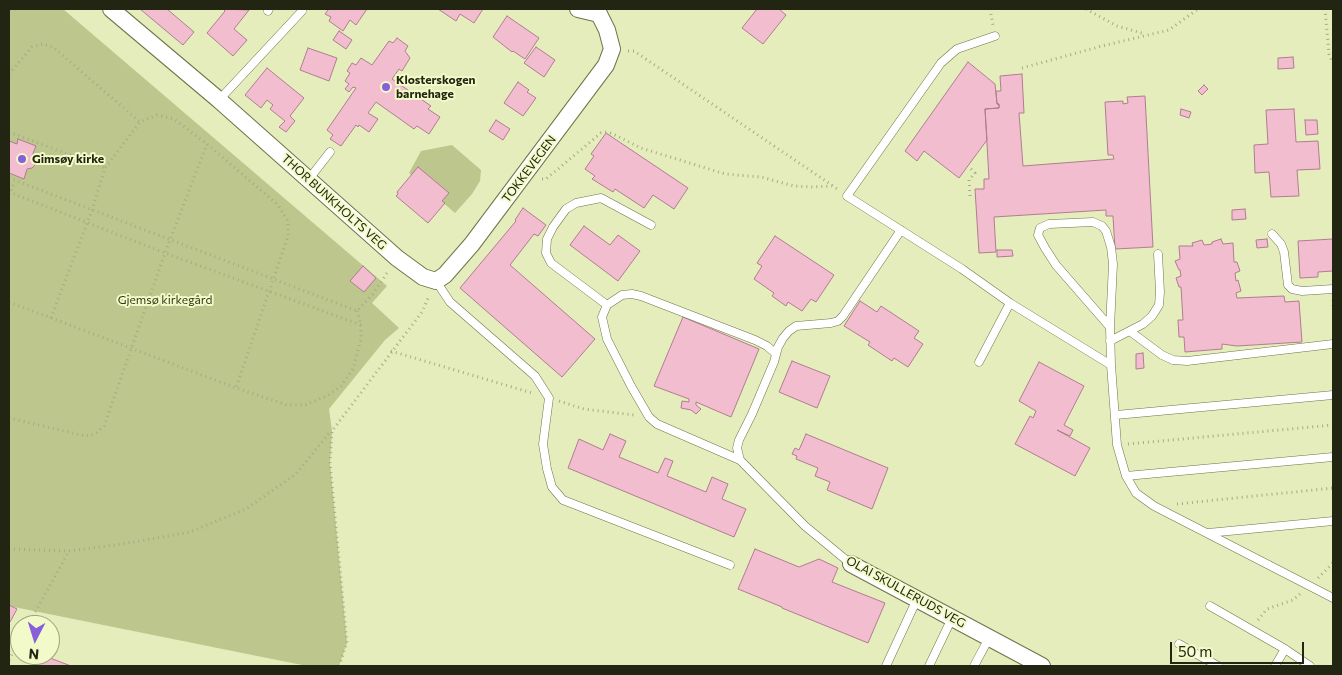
<!DOCTYPE html>
<html>
<head>
<meta charset="utf-8">
<style>
	body { margin:0 }
	#map { position:relative; width:1342px; height:675px; overflow:hidden; background:#e4edbb; font-family:Commissioner,sans-serif }
	canvas { display:block }
	.frame { position:absolute; inset:0; border:10px solid #222512; pointer-events:none }
	.north { position:absolute; left:10px; top:615px; width:50px; height:50px; box-sizing:border-box; background:#f1fac8; border:1px solid #9ea57f; border-radius:50%; rotate:185deg; font-size:14px; font-weight:700; line-height:20px; text-align:center; color:#222512 }
	.north::after { content:''; display:block; margin:auto; width:18px; height:22px; background:#885fd9; clip-path:polygon(50% 0,100% 100%,50% 72%,0 100%) }
	.scale { position:absolute; left:1170px; top:642px; width:134px; height:22px; box-sizing:border-box; border:2px solid #222512; border-top:0; padding-left:6px; font-size:15px; line-height:18px; white-space:nowrap; color:#222512; -webkit-text-stroke:4px #f1fac8; paint-order:stroke }
</style>
</head>
<body>
<div id="map">
<canvas width="1342" height="675"></canvas>
<div class="frame"></div>
<div class="north">N</div>
<div class="scale">50 m</div>
</div>
<script>
const ctx = document.querySelector('canvas').getContext('2d');
ctx.lineJoin = 'round';
function paint(path, color) { ctx.fillStyle = color; ctx.fill(path, 'evenodd'); }
const toPath = rows => new Path2D(rows.map(r => 'M' + r).join(''));
function stroke(path, color, width, dash) { ctx.strokeStyle = color; ctx.lineWidth = width; ctx.lineCap = dash ? 'butt' : 'round'; ctx.setLineDash(dash || []); ctx.stroke(path); }
function drawText(font, color, halo, rows, align = 'center') {
  ctx.font = font + ' Commissioner,sans-serif'; ctx.lineWidth = 4; ctx.setLineDash([]); ctx.textBaseline = 'middle'; ctx.strokeStyle = halo; ctx.fillStyle = color; for (const [text, x, y, turn = 0] of rows) {
    ctx.save(); ctx.translate(x, y); ctx.rotate((+turn || 0) * Math.PI / 180); ctx.textAlign = isNaN(turn) ? turn : align; if (halo) ctx.strokeText(text, 0, 0); ctx.fillText(text, 0, 0); ctx.restore();
  }
}
paint(toPath([
	[9,9,63,9,387,286,372,303,399,328,385,340,329,409,332,431,330,463,347,643,339,666,307,666,9,606],
	[452,145,481,170,480,181,472,194,455,213,409,173,421,151]
]), '#bcc68d');
const building = toPath([
	[140,9,167,9,194,32,183,45,140,9],
	[223,9,249,10,234,29,247,40,233,56,207,33,225,11,223,9],
	[325,9,367,9,356,25,350,20,343,31,329,21,331,17,325,14,328,10,325,9],
	[438,9,483,9,474,23,460,14,456,21,438,9],
	[757,9,779,9,786,15,763,44,742,28,757,9],
	[507,16,539,38,525,59,513,51,512,52,493,37,507,16],
	[339,31,352,40,346,49,333,40,339,31],
	[397,38,408,46,405,51,410,58,402,71,399,69,392,79,431,106,428,109,440,117,429,134,417,126,414,129,376,102,368,113,378,119,369,132,359,125,358,127,356,125,341,146,330,139,333,135,327,130,356,88,353,87,349,92,345,89,349,84,345,81,350,73,347,71,352,63,356,65,361,58,372,65,389,41,393,43,397,38],
	[536,47,555,60,544,77,524,63,536,47],
	[308,48,337,58,329,81,300,70,308,48],
	[1293,57,1294,68,1278,69,1278,58,1293,57],
	[968,62,995,84,997,104,999,104,999,108,985,109,987,140,959,178,924,151,917,161,905,151,968,62],
	[267,68,304,98,290,116,295,121,286,132,279,127,285,121,270,109,273,105,267,100,261,108,245,95,267,68],
	[1022,74,1024,113,1019,113,1023,166,1114,159,1113,155,1108,155,1105,102,1123,101,1123,104,1128,103,1127,97,1145,96,1153,247,1115,249,1113,216,1106,216,1106,210,994,217,996,252,979,253,975,189,984,189,984,179,989,179,985,109,999,108,999,104,997,104,996,91,1001,91,1000,76,1022,74],
	[518,82,529,90,527,92,536,98,523,116,504,103,518,82],
	[1204,85,1208,89,1202,95,1198,91,1204,85],
	[1181,109,1191,112,1189,118,1180,115,1181,109],
	[1294,109,1296,142,1318,141,1320,169,1297,170,1299,196,1271,197,1269,172,1255,173,1254,145,1268,144,1266,110,1294,109],
	[496,120,510,129,503,140,489,131,496,120],
	[1305,120,1317,120,1318,134,1306,135,1305,120],
	[606,133,688,188,674,209,653,195,644,208,615,189,613,192,592,179,595,176,585,169,594,156,591,154,606,133],
	[18,139,36,146,32,156,35,159,35,165,32,168,27,169,24,179,9,173,9,141,17,144,18,139],
	[418,167,449,193,442,201,445,203,428,223,396,196,398,194,397,192,418,167],
	[523,208,546,225,538,236,534,234,510,265,595,339,562,377,460,288,516,221,515,220,523,208],
	[1245,209,1246,219,1232,220,1232,210,1245,209],
	[584,226,610,245,618,235,640,251,618,281,570,245,584,226],
	[775,236,834,275,816,302,811,299,802,311,788,302,786,306,772,296,774,293,754,279,762,266,757,263,775,236],
	[1221,239,1223,244,1233,243,1234,262,1237,262,1240,271,1235,273,1236,281,1238,280,1241,291,1236,293,1237,298,1284,296,1285,302,1299,301,1302,342,1237,346,1222,344,1222,349,1185,352,1184,337,1179,337,1178,320,1183,320,1181,287,1179,287,1176,278,1181,276,1180,270,1179,270,1175,261,1180,259,1179,246,1193,246,1192,243,1202,240,1204,245,1212,244,1212,242,1221,239],
	[1267,239,1268,247,1257,248,1256,240,1267,239],
	[1333,239,1333,271,1318,272,1318,277,1300,278,1298,241,1333,239],
	[997,250,1012,250,1013,256,997,257,997,250],
	[363,266,376,278,364,292,350,281,363,266],
	[860,301,877,312,881,306,919,331,914,338,923,344,908,367,894,358,892,361,868,345,870,342,844,326,860,301],
	[683,317,759,349,731,417,696,402,696,405,701,409,696,414,691,410,681,408,682,401,689,402,689,399,654,386,683,317],
	[1143,353,1144,368,1136,369,1136,354,1143,353],
	[792,361,830,376,817,408,779,392,792,361],
	[1039,362,1084,386,1064,425,1073,430,1070,436,1057,430,1090,448,1075,476,1015,444,1030,416,1033,418,1036,411,1019,401,1039,362],
	[610,434,626,441,619,457,658,473,665,458,673,461,667,476,706,492,712,477,728,484,722,499,746,509,734,537,568,468,579,439,603,450,610,434],
	[806,434,888,468,872,509,827,490,830,482,815,476,818,468,796,459,797,456,792,454,795,448,799,450,806,434],
	[755,549,799,567,819,559,838,568,832,582,885,603,868,643,782,608,782,607,738,589,755,549],
	[9,605,17,609,10,622,9,621,9,605],
	[40,655,42,655,71,666,36,666,40,655]
]);
paint(building, '#f3bdd0');
stroke(building, '#af7d8f', 1);
const service = toPath([
	[268,11,269,9],
	[995,36,957,49,941,63,847,196,962,269,1010,303,1111,365,1117,445,1126,476,1136,493,1154,506,1333,598],
	[219,100,302,11],
	[309,179,330,152],
	[1272,234,1281,244,1284,252,1288,285,1292,289,1302,291,1333,289],
	[436,281,450,302,535,376,549,398,543,444,547,469,552,487,563,500,730,565],
	[607,305,551,263,546,253,547,239,553,227,566,209,576,203,601,198,651,225],
	[1110,327,1056,265,1045,248,1038,235,1040,228,1049,224,1093,222,1102,226,1106,231,1111,247,1113,264,1110,327,1111,365],
	[1131,332,1162,355,1173,360,1187,361,1333,344],
	[1110,341,1143,324,1152,316,1159,305,1160,292,1158,254],
	[776,354,767,346,755,340,641,296,632,294,622,295,607,305,602,317,607,339,631,386,649,417,657,424,740,460,805,526,851,564],
	[979,362,1010,303],
	[1116,415,1333,395],
	[740,460,737,448,739,440,752,414,774,362,778,347,783,338,789,331,796,326,831,323,838,321,843,316,901,230],
	[1126,476,1333,457],
	[1208,533,1333,521],
	[1210,606,1285,649,1310,666],
	[1179,644,1218,666],
	[886,666,917,599],
	[929,666,952,618],
	[974,666,989,638],
	[1275,666,1285,649]
]);
const minor = toPath([
	[111,9,219,100,397,258,423,277,436,281,445,275,472,244,606,65,612,49,607,30,599,14],
	[578,9,599,14],
	[851,564,1042,666]
]);
stroke(service, '#6e7548', 9);
stroke(minor, '#6e7548', 18);
stroke(toPath([
	[990,9,993,25],
	[1086,9,1117,26,1145,34],
	[1325,9,1329,54,1333,63],
	[628,51,634,51,839,190],
	[1022,68,1102,46,1169,30,1198,9],
	[9,74,32,47,43,44,53,47,140,122],
	[9,132,105,168],
	[9,178,357,311,373,294,389,270],
	[542,179,546,179,601,133,607,132,613,134,641,148,725,174,761,177,794,186,813,187,832,186],
	[9,192,165,253,361,325],
	[9,195,15,181],
	[970,196,969,180,975,173,970,168],
	[1333,300,1333,307],
	[9,302,236,388,287,405,305,405,327,396,341,386,353,369,361,339,361,325,357,311],
	[51,318,92,210,105,168,140,122,157,115,174,119,207,144,278,205,288,221,288,236,236,388],
	[391,351,532,393],
	[559,401,584,409,634,415],
	[9,418,85,436,95,434,104,426,165,253,207,144],
	[1128,444,1333,425],
	[1177,504,1333,488],
	[9,549,69,551,123,544,190,532,246,509,296,474,331,431],
	[1318,578,1333,563],
	[1258,620,1267,609,1293,600,1300,594],
	[28,625,69,551],
	[9,660,20,639],
	[339,666,347,643,330,463,332,431,422,312,429,296]
]), '#a5ac84', 3, [1, 4]);
stroke(service, '#fff', 8);
stroke(minor, '#fff', 16);
for (const [x, y, r, color] of [
	[386,87,5,"#885fd9"],
	[22,159,5,"#885fd9"]
]) { const dot = new Path2D(); dot.arc(x, y, r, 0, 2 * Math.PI); ctx.fillStyle = color; ctx.fill(dot); stroke(dot, '#f1fac8', 2); }
drawText('bold 12px', '#222512', '#f1fac8', [
	["Klosterskogen",396,80],
	["barnehage",396,94],
	["Gimsøy kirke",32,159]
], 'left');
drawText('12px', '#222512', '#f1fac8', [
	["TOKKEVEGEN",529,169,-53],
	["THOR BUNKHOLTS VEG",334,202,42],
	["OLAI SKULLERUDS VEG",906,592,29]
]);
drawText('12px', '#323613', '#f1fac8', [
	["Gjemsø kirkegård",165,300]
]);
</script>
</body>
</html>
